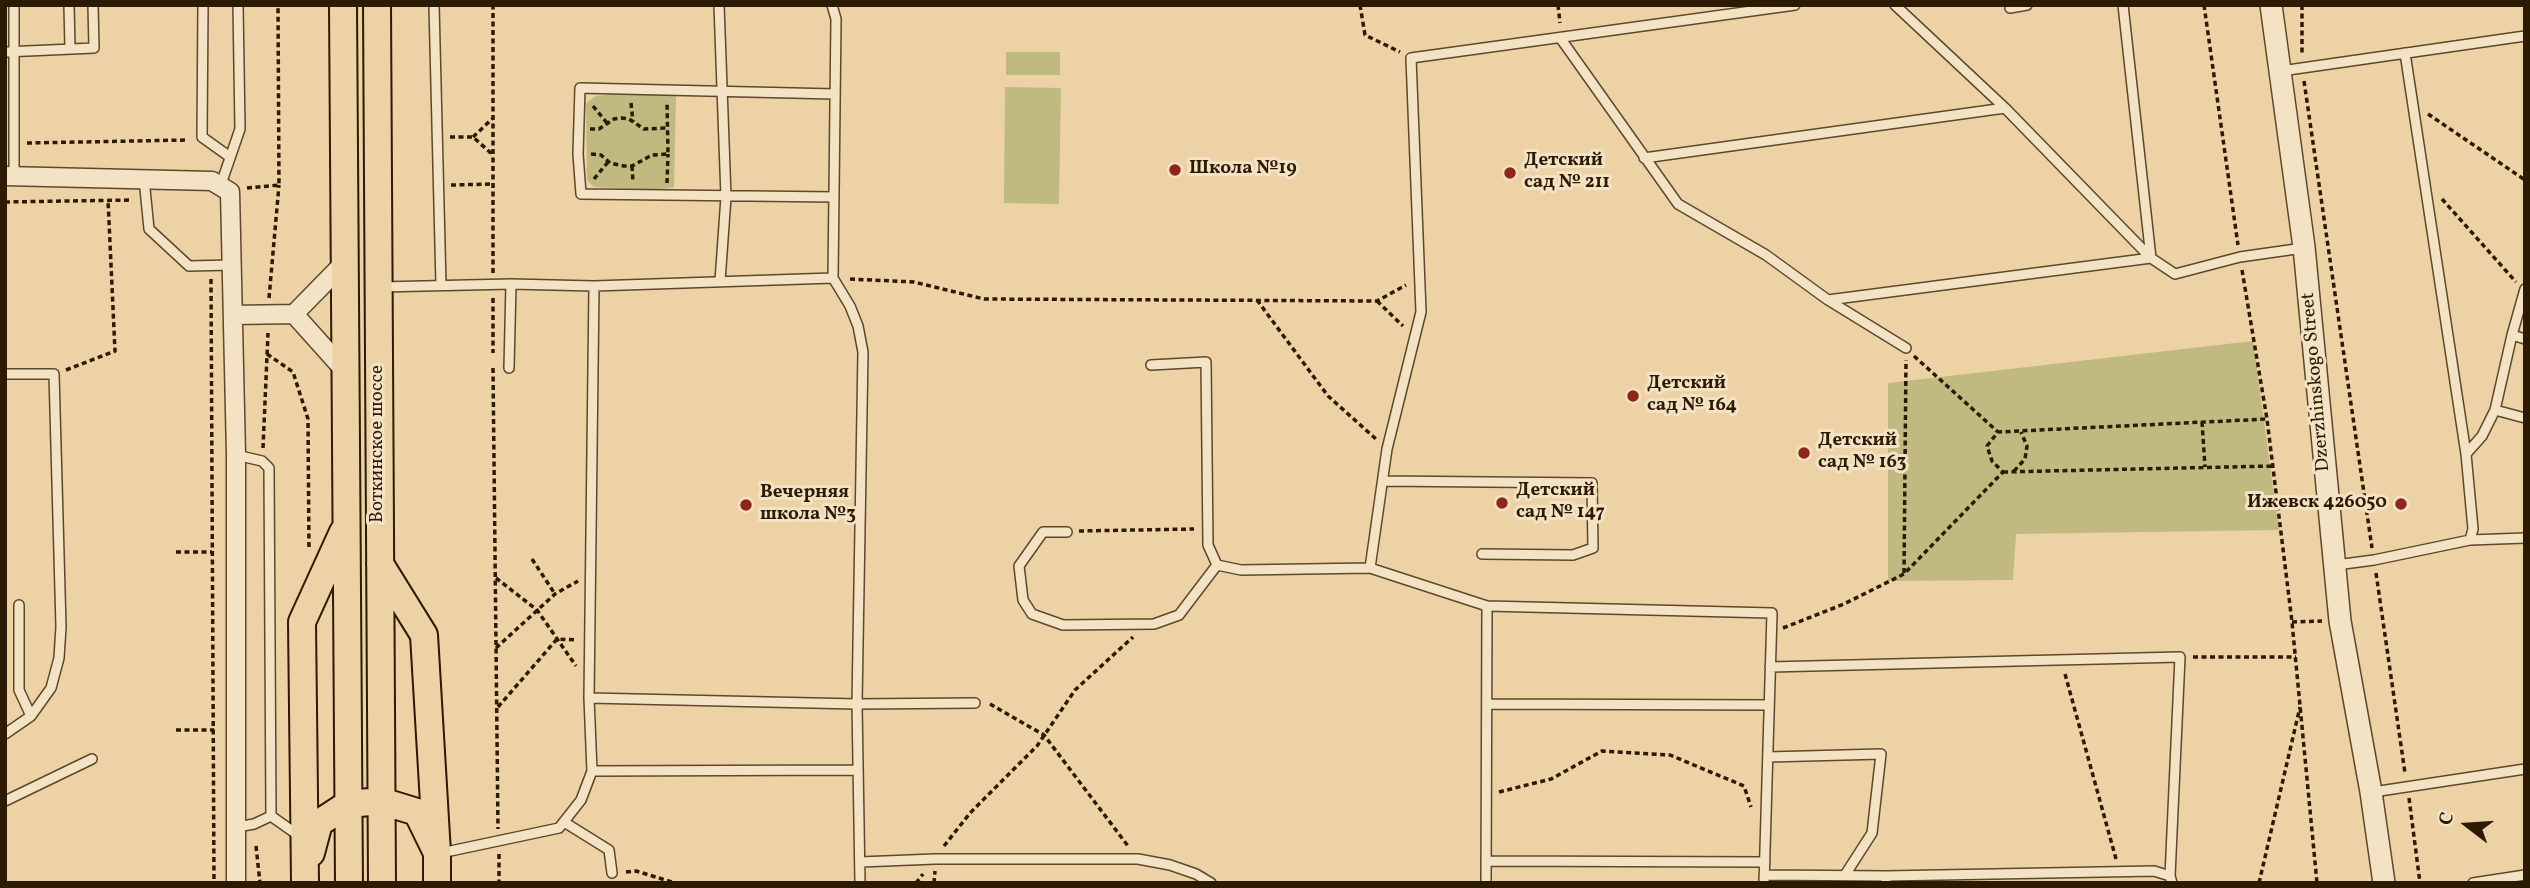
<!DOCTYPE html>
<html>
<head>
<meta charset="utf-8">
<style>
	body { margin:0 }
	#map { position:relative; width:2530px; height:888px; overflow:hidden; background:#edd2a5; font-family:Vollkorn,serif }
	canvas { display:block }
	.frame { position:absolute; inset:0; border:7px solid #2c1a02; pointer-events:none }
	.north { position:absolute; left:2432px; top:790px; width:70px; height:70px; -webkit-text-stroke:5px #f3e2c4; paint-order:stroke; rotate:287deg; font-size:19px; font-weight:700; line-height:28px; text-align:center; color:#2c1a02 }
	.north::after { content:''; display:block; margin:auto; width:24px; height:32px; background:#2c1a02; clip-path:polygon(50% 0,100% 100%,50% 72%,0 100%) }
</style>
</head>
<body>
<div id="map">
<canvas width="2530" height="888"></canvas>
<div class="frame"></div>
<div class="north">С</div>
</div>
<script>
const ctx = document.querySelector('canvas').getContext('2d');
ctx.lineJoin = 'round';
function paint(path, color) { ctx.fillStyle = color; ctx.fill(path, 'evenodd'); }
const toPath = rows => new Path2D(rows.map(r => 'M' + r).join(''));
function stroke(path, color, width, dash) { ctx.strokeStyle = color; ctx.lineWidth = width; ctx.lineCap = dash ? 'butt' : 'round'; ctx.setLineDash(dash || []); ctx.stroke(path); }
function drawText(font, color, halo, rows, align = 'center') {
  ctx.font = font + ' Vollkorn,serif'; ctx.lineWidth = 6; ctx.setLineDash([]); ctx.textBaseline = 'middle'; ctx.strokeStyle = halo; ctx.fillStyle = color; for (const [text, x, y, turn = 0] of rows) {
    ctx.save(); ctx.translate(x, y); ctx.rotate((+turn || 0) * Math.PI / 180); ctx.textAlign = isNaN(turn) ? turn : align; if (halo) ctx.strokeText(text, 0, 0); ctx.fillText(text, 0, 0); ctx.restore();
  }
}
paint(toPath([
	[1006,52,1060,52,1060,75,1006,75],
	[1005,87,1061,88,1059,204,1004,203],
	[613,94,676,95,674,187,657,190,594,187,587,180,586,103,596,96],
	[2253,341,2279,530,2016,534,2013,580,1888,581,1888,383]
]), '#c0ba81');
const service = toPath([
	[14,5,14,176],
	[69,5,70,49],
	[203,5,202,137,230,157],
	[434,5,441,285],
	[719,5,726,197,720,281],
	[832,5,836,19,833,278,850,306,858,326,863,352,857,704,860,883],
	[1895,5,2005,108,2151,258,2175,274,2240,257,2303,248],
	[2010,8,2027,5],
	[1561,39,1678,204,1766,255,1828,300,1906,348],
	[5,52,94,48,93,5],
	[2405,53,2466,454],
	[2281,71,2525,36],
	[1644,158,2005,108],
	[144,179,149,229,189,266,232,265],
	[220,187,240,129,238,5],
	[834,197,581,194,578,154,580,88,835,94],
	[511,284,594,286,833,278],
	[380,287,511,284,509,368],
	[1828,300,2151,258,2123,5],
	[2512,335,2525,289],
	[1151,365,1206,362,1208,545,1217,565,1241,570,1370,568,1487,606],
	[5,374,54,374,61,627,59,658,51,688,31,716,5,734],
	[2495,410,2525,418],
	[236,455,262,461,269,468,271,816,254,824,237,827],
	[1383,481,1592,483,1593,548,1573,555,1482,554],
	[1067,532,1043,532,1019,566,1023,600,1032,614,1063,625,1154,624,1179,615,1217,565],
	[2470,540,2525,538],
	[2336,565,2374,560,2470,540,2473,529,2466,454,2482,436,2495,410,2512,335,2525,339],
	[1370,568,1387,449,1421,312,1411,58,1795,5],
	[19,605,19,690,31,716],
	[1770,667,2180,657,2170,876,2172,883],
	[589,698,594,286],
	[1487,704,1769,705],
	[1768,757,1881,754,1872,833,1845,875],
	[858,770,592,771,589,698,857,704,975,703],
	[2373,792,2525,769],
	[5,801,92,759],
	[271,816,298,835],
	[564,822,609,850,612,873],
	[441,853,559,828,581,800,592,771],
	[1486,861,1765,862],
	[860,862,935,859,1138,859,1170,865,1196,874,1211,883],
	[1765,875,1886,876,1886,883],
	[1886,876,2154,871,2170,876],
	[1486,883,1487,606,1772,613,1764,883],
	[2473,883,2525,875]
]);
const minor = toPath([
	[5,176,212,181,230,192,236,455,236,883],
	[294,314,345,262],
	[234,315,294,314,345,371]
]);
const tertiary = toPath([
	[2271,5,2304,247,2340,621,2371,792,2384,883]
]);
const primary = toPath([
	[343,5,349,883],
	[377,5,382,883],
	[380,564,424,635,437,853],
	[311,853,319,823,348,804,381,801,417,812,437,853,437,883],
	[305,882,302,622,343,532]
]);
stroke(service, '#5c482b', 12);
stroke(minor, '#5c482b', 21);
stroke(tertiary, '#5c482b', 24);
stroke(primary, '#2c1a02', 30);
stroke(toPath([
	[1360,5,1365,35,1400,52],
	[1558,5,1560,23],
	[2204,5,2238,245],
	[2302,5,2302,56],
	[2304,81,2372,548],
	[631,103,633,122],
	[593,106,607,123],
	[2428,114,2525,180],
	[590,129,599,129,614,119,621,118,629,119,644,129,666,128],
	[450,137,473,137,492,154],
	[473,137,492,119],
	[27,143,188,140],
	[591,154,601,155,610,163,624,166,632,166,652,155,668,154,667,102],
	[632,166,633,182],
	[594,179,608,162],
	[667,183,668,154],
	[451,185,493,184],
	[247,188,279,185,278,5],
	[2442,199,2516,282],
	[5,202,132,200],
	[2242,270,2267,419,2292,622,2317,883],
	[493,273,493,5],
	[211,279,214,883],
	[850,279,914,282,984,299,1377,301,1406,285],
	[269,298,279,185],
	[493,298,493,353],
	[1257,300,1328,396,1376,439],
	[1377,301,1403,326],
	[267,354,293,372,308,419,309,550],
	[1914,356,1998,432],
	[493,368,498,829],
	[66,370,115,351,108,200],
	[2202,422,2205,467],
	[263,448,268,333],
	[2014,471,2025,459,2027,446,2021,432],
	[2003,472,2273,466],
	[1079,531,1194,529],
	[176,552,212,552],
	[532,559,555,594],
	[1904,573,1906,360],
	[2376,573,2405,773],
	[496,578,537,610,576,666],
	[2292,622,2322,621],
	[1783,628,1844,604,1904,574,2003,472,1992,461,1987,446,1998,432,2267,419],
	[496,648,555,594,578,581],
	[2193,657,2296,657],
	[2065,674,2116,859],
	[990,704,1044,735,1128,846],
	[498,707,557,639,577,640],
	[176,730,214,730],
	[1499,792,1551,779,1602,751,1670,755,1744,786,1751,807],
	[2409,798,2420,883],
	[256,846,260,883],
	[944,846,970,813,1037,746,1075,690,1133,637],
	[499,854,499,883],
	[626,872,636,871,675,883],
	[916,883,923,874],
	[934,883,935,871],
	[2259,883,2300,707]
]), '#2c1a02', 3.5, [5, 3.5]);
stroke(service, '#f3e2c4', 9);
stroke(minor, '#f3e2c4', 18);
stroke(tertiary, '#f3e2c4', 21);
stroke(primary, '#edd2a5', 26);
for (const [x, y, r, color] of [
	[1175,170,7,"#8f2418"],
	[1510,173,7,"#8f2418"],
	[1633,396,7,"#8f2418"],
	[1804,453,7,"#8f2418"],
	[1502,503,7,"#8f2418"],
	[2401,504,7,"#8f2418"],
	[746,505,7,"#8f2418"]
]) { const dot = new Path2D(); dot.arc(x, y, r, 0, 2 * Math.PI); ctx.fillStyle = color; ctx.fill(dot); stroke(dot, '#f3e2c4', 2.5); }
drawText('bold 19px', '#2c1a02', '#f3e2c4', [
	["Детский",1524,162],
	["сад № 211",1524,184],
	["Школа №19",1189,170],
	["Детский",1647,385],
	["сад № 164",1647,407],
	["Детский",1818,442],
	["сад № 163",1818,464],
	["Детский",1516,492],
	["сад № 147",1516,514],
	["Вечерняя",760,494],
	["школа №3",760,516],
	["Ижевск 426050",2387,504,"right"]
], 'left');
drawText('19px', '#2c1a02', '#f3e2c4', [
	["Dzerzhinskogo Street",2317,382,-95],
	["Воткинское шоссе",379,444,-90]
]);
</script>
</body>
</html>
